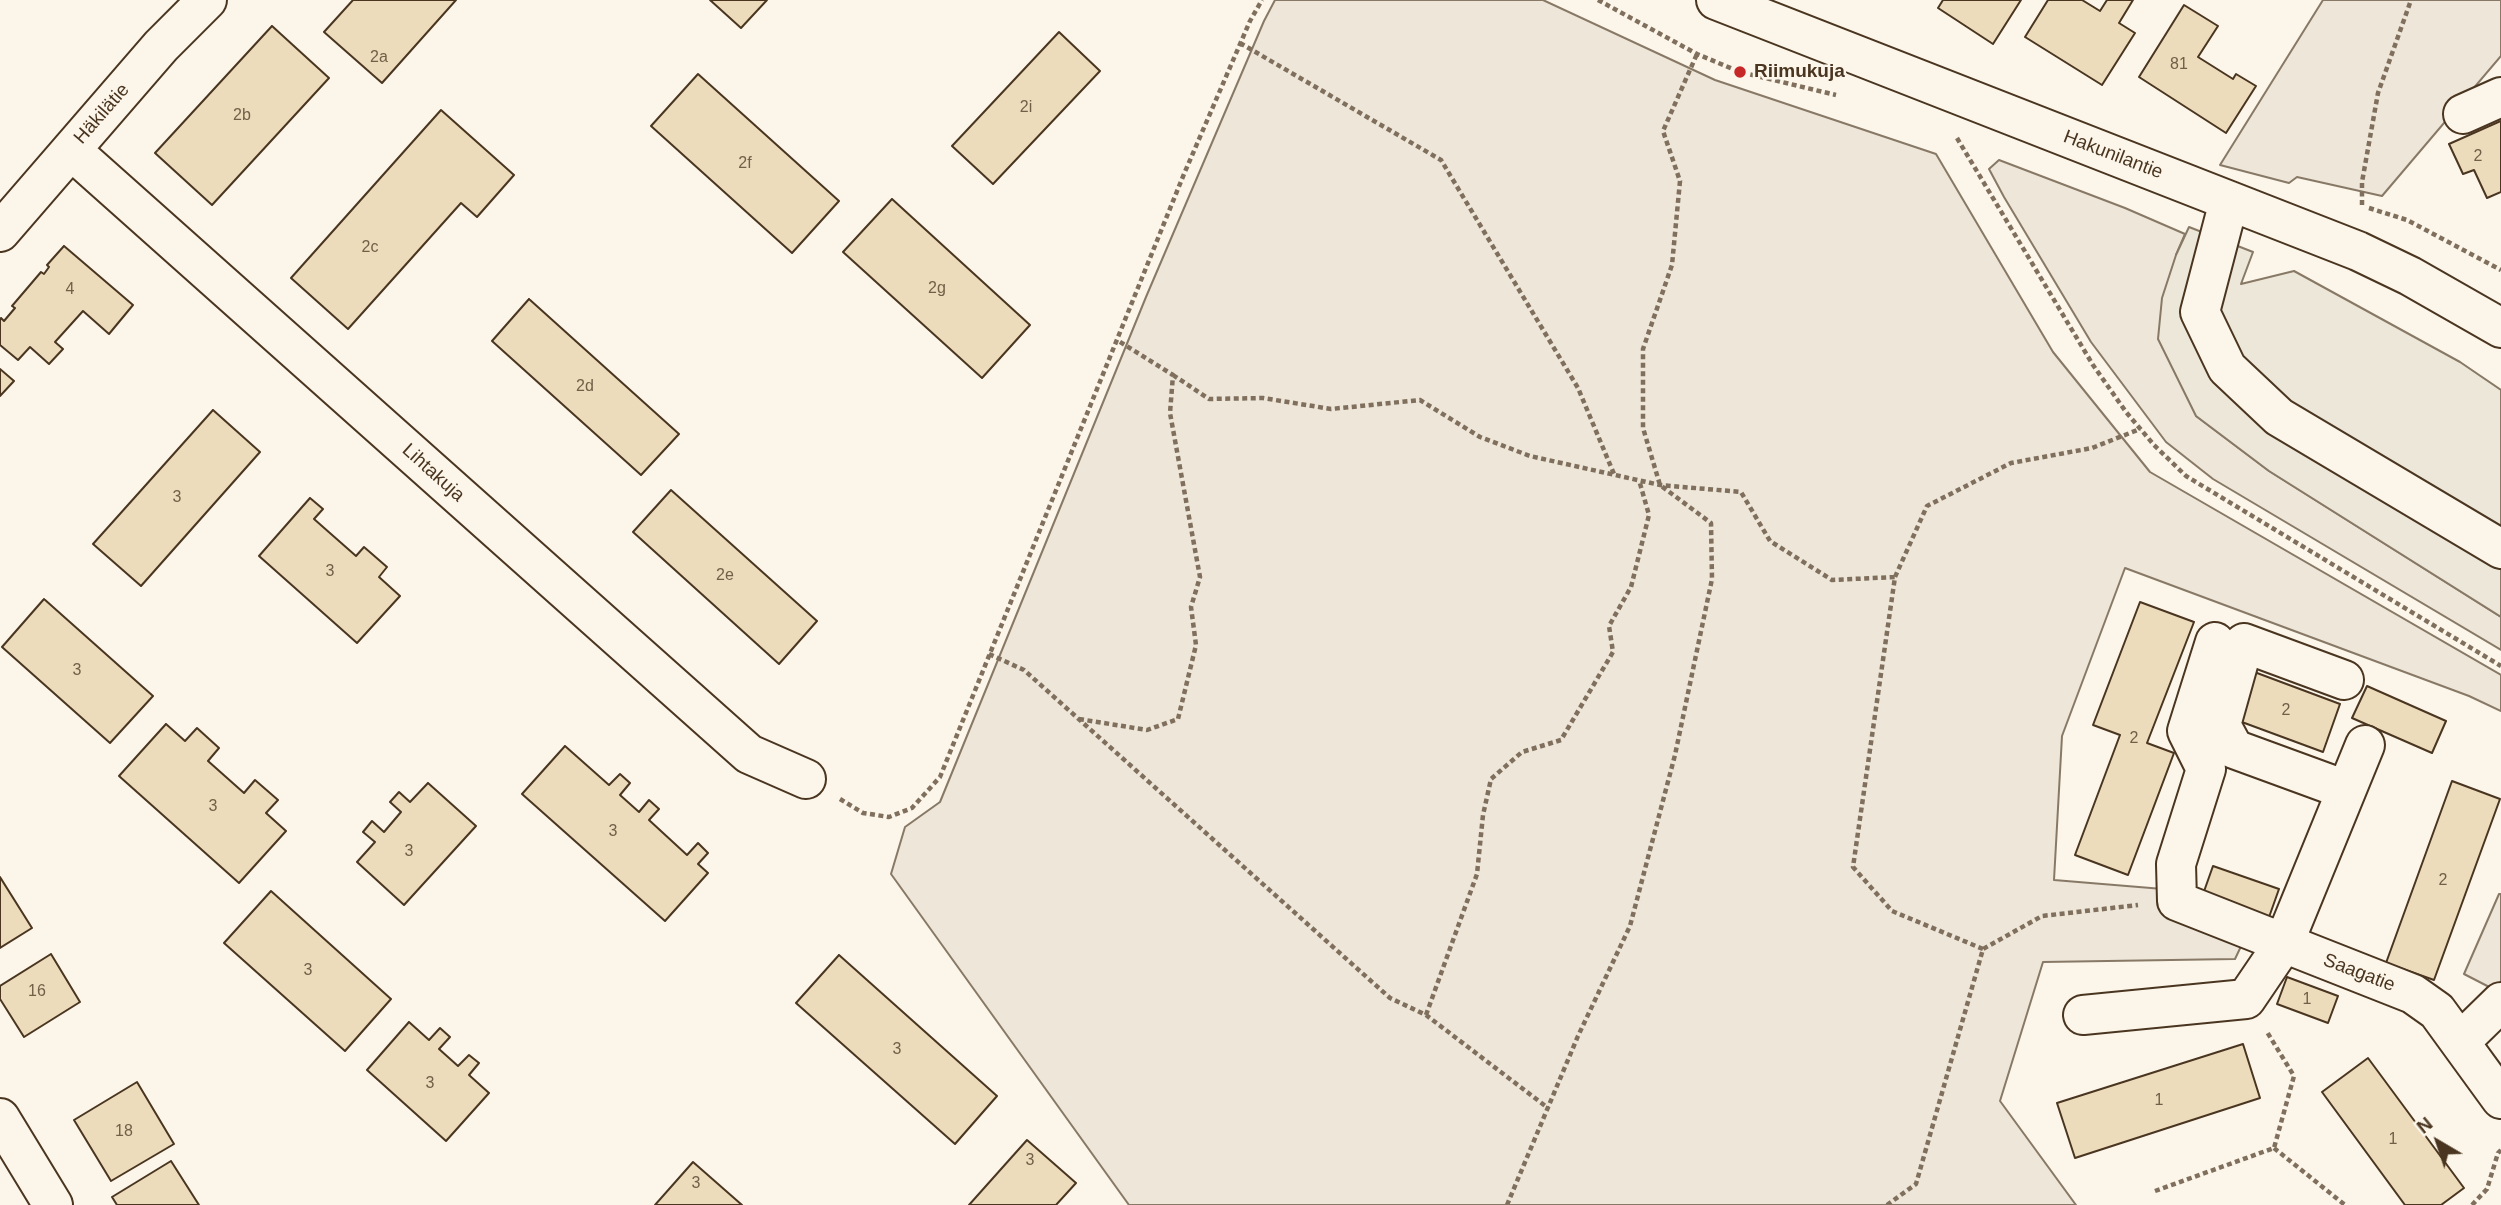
<!DOCTYPE html>
<html>
<head>
<meta charset="utf-8">
<style>
	body { margin:0 }
	#map { position:relative; width:2501px; height:1205px; overflow:hidden; background:#fbf6e9; font-family:Helvetica,sans-serif }
	canvas { display:block }
	.north { position:absolute; left:2403px; top:1107px; width:70px; height:70px; -webkit-text-stroke:5px #fbf6e9; paint-order:stroke; rotate:321deg; font-size:19px; font-weight:700; line-height:28px; text-align:center; color:#4a3520 }
	.north::after { content:''; display:block; margin:auto; width:24px; height:32px; background:#4a3520; clip-path:polygon(50% 0,100% 100%,50% 72%,0 100%) }
</style>
</head>
<body>
<div id="map">
<canvas width="2501" height="1205"></canvas>
<div class="north">N</div>
</div>
<script>
const ctx = document.querySelector('canvas').getContext('2d');
ctx.lineJoin = 'round';
function paint(path, color) { ctx.fillStyle = color; ctx.fill(path, 'evenodd'); }
const toPath = rows => new Path2D(rows.map(r => 'M' + r).join(''));
function stroke(path, color, width, dash) { ctx.strokeStyle = color; ctx.lineWidth = width; ctx.lineCap = dash ? 'butt' : 'round'; ctx.setLineDash(dash || []); ctx.stroke(path); }
function drawText(font, color, halo, rows, align = 'center') {
  ctx.font = font + ' Helvetica,sans-serif'; ctx.lineWidth = 5; ctx.setLineDash([]); ctx.textBaseline = 'middle'; ctx.strokeStyle = halo; ctx.fillStyle = color; for (const [text, x, y, turn = 0] of rows) {
    ctx.save(); ctx.translate(x, y); ctx.rotate((+turn || 0) * Math.PI / 180); ctx.textAlign = isNaN(turn) ? turn : align; if (halo) ctx.strokeText(text, 0, 0); ctx.fillText(text, 0, 0); ctx.restore();
  }
}
const green = toPath([
	[1275,0,1543,0,1715,80,1936,154,2053,352,2150,472,2501,675,2501,711,2469,696,2125,568,2062,736,2054,880,2175,890,2253,921,2235,959,2043,962,2000,1101,2076,1205,1129,1205,891,874,905,827,940,802,1146,297,1264,21,1275,0],
	[2323,0,2501,0,2501,56,2382,196,2297,177,2289,183,2220,165,2323,0],
	[1999,160,2125,208,2185,234,2176,255,2196,416,2269,471,2501,617,2501,650,2213,479,2166,442,2091,342,2004,197,1989,169,1999,160],
	[2499,894,2501,894,2501,986,2497,991,2464,974,2499,894]
]);
paint(green, '#ede6d9');
stroke(green, '#887966', 2);
const parking = toPath([
	[2189,227,2253,252,2241,284,2294,271,2460,362,2501,390,2501,617,2269,471,2196,416,2158,339,2162,298,2176,255,2189,227]
]);
paint(parking, '#ede7d9');
stroke(parking, '#887966', 2);
const building = toPath([
	[353,0,456,0,382,83,324,32,353,0],
	[710,0,767,0,741,28,710,0],
	[1943,0,2021,0,1993,44,1938,8,1943,0],
	[2048,0,2082,0,2100,11,2107,0,2133,0,2119,23,2135,33,2102,85,2025,37,2048,0],
	[2184,5,2218,26,2198,57,2233,79,2236,74,2256,86,2226,133,2139,77,2184,5],
	[272,26,329,78,212,205,155,153,272,26],
	[1059,32,1100,71,993,184,952,146,1059,32],
	[698,74,839,201,792,253,651,126,698,74],
	[441,110,514,175,477,217,461,203,348,329,291,278,441,110],
	[2501,121,2501,192,2487,198,2474,170,2463,174,2449,144,2501,121],
	[892,199,1030,325,982,378,843,252,892,199],
	[64,246,133,305,109,334,83,311,55,342,63,349,49,364,30,347,18,360,0,345,0,320,1,318,4,321,15,308,12,306,41,272,44,274,49,267,47,265,64,246],
	[529,299,679,434,641,475,492,341,529,299],
	[0,369,14,381,0,396,0,369],
	[213,410,260,452,141,586,93,544,213,410],
	[671,490,817,621,779,664,633,532,671,490],
	[310,498,323,509,314,519,356,556,364,547,387,567,379,577,400,596,357,643,259,556,310,498],
	[44,599,153,696,110,743,2,647,44,599],
	[2140,602,2194,622,2147,743,2174,753,2128,875,2075,855,2120,735,2093,725,2140,602],
	[2249,670,2340,704,2323,752,2231,718,2249,670],
	[2367,686,2446,721,2432,753,2352,718,2367,686],
	[166,724,185,741,197,728,219,748,208,761,244,793,255,780,278,800,266,813,286,831,239,883,119,776,166,724],
	[565,746,609,785,620,774,630,783,620,795,639,812,649,800,659,809,649,820,687,855,698,843,708,853,698,864,708,873,665,921,522,794,565,746],
	[2452,781,2500,799,2434,980,2386,963,2452,781],
	[428,783,476,826,404,905,357,862,375,842,363,832,372,821,384,832,401,812,390,802,399,792,410,802,428,783],
	[2213,866,2279,889,2268,920,2202,897,2213,866],
	[0,877,32,928,0,948,0,877],
	[271,891,391,999,345,1051,224,943,271,891],
	[51,954,80,1002,24,1037,0,999,0,986,51,954],
	[839,955,997,1096,955,1144,796,1003,839,955],
	[2287,977,2338,996,2328,1023,2277,1004,2287,977],
	[409,1022,429,1040,440,1028,450,1037,439,1049,458,1066,469,1055,479,1063,469,1075,489,1093,446,1141,367,1070,409,1022],
	[2243,1044,2260,1098,2075,1158,2057,1103,2243,1044],
	[2368,1058,2464,1188,2441,1205,2405,1205,2322,1092,2368,1058],
	[137,1082,174,1144,111,1181,74,1120,137,1082],
	[1027,1140,1076,1183,1056,1205,969,1205,1027,1140],
	[171,1161,199,1205,117,1205,112,1197,171,1161],
	[693,1162,742,1205,655,1205,693,1162]
]);
paint(building, '#ecdcbc');
stroke(building, '#4a3520', 2);
const minor = toPath([
	[1716,0,2358,251,2410,276,2501,328],
	[2463,114,2501,97],
	[71,150,749,754,806,779],
	[2229,201,2200,312,2227,368,2279,417,2501,549],
	[0,232,161,46,207,0],
	[2215,642,2187,731,2206,769,2176,864,2177,901,2413,994,2437,1011,2501,1099],
	[2344,680,2244,643,2221,725,2234,749,2346,790],
	[2083,1015,2246,999,2284,943,2365,745],
	[2460,1042,2501,1002],
	[0,1118,53,1205]
]);
stroke(minor, '#4a3520', 42);
stroke(toPath([
	[1598,0,1697,54,1740,72,1836,95],
	[1240,43,1441,160,1578,388,1614,474],
	[1957,138,2093,365,2126,412,2154,445,2186,476,2501,666],
	[2362,205,2362,182,2378,93,2411,0],
	[2369,208,2407,220,2501,270],
	[1173,375,1209,399,1263,398,1331,409,1420,400,1480,437,1530,456,1660,485,1741,492,1770,541,1832,580,1895,577],
	[989,654,1024,670,1390,998,1426,1015,1548,1108],
	[1079,719,1147,730,1178,719,1196,645,1191,607,1200,577,1170,413,1173,375,1117,340],
	[840,799,863,813,889,817,912,808,940,777,1184,174,1250,21,1262,0],
	[1983,949,1892,911,1853,867,1895,577,1927,506,2011,463,2092,448,2140,429],
	[1426,1015,1477,874,1483,815,1491,779,1522,752,1561,740,1613,652,1609,626,1631,587,1649,515,1639,480],
	[2274,1148,2345,1205],
	[2155,1191,2274,1148,2294,1076,2267,1032],
	[1507,1205,1578,1036,1630,926,1675,755,1712,579,1711,523,1660,485,1643,428,1643,349,1672,265,1680,181,1663,131,1697,54],
	[1887,1205,1916,1184,1983,949,2042,916,2138,905],
	[2472,1205,2487,1189,2498,1153,2501,1150]
]), '#7f6f5c', 4.5, [5, 3.5]);
stroke(minor, '#fbf6e9', 38);
for (const [x, y, r, color] of [
	[1740,72,7,"#c62828"]
]) { const dot = new Path2D(); dot.arc(x, y, r, 0, 2 * Math.PI); ctx.fillStyle = color; ctx.fill(dot); stroke(dot, '#fbf6e9', 2.5); }
drawText('16px', '#725f47', null, [
	["2a",379,58],
	["81",2179,65],
	["2i",1026,108],
	["2b",242,116],
	["2",2478,157],
	["2f",745,164],
	["2c",370,248],
	["2g",937,289],
	["4",70,290],
	["2d",585,387],
	["3",177,498],
	["3",330,572],
	["2e",725,576],
	["3",77,671],
	["2",2286,711],
	["2",2134,739],
	["3",213,807],
	["3",613,832],
	["3",409,852],
	["2",2443,881],
	["3",308,971],
	["16",37,992],
	["1",2307,1000],
	["3",897,1050],
	["3",430,1084],
	["1",2159,1101],
	["18",124,1132],
	["1",2393,1140],
	["3",1030,1161],
	["3",696,1184]
]);
drawText('bold 19px', '#4a3520', '#fbf6e9', [
	["Riimukuja",1754,72]
], 'left');
drawText('19px', '#4a3520', '#fbf6e9', [
	["Häkilätie",102,114,-49],
	["Hakunilantie",2113,155,21],
	["Lihtakuja",433,473,42],
	["Saagatie",2359,973,21]
]);
</script>
</body>
</html>
